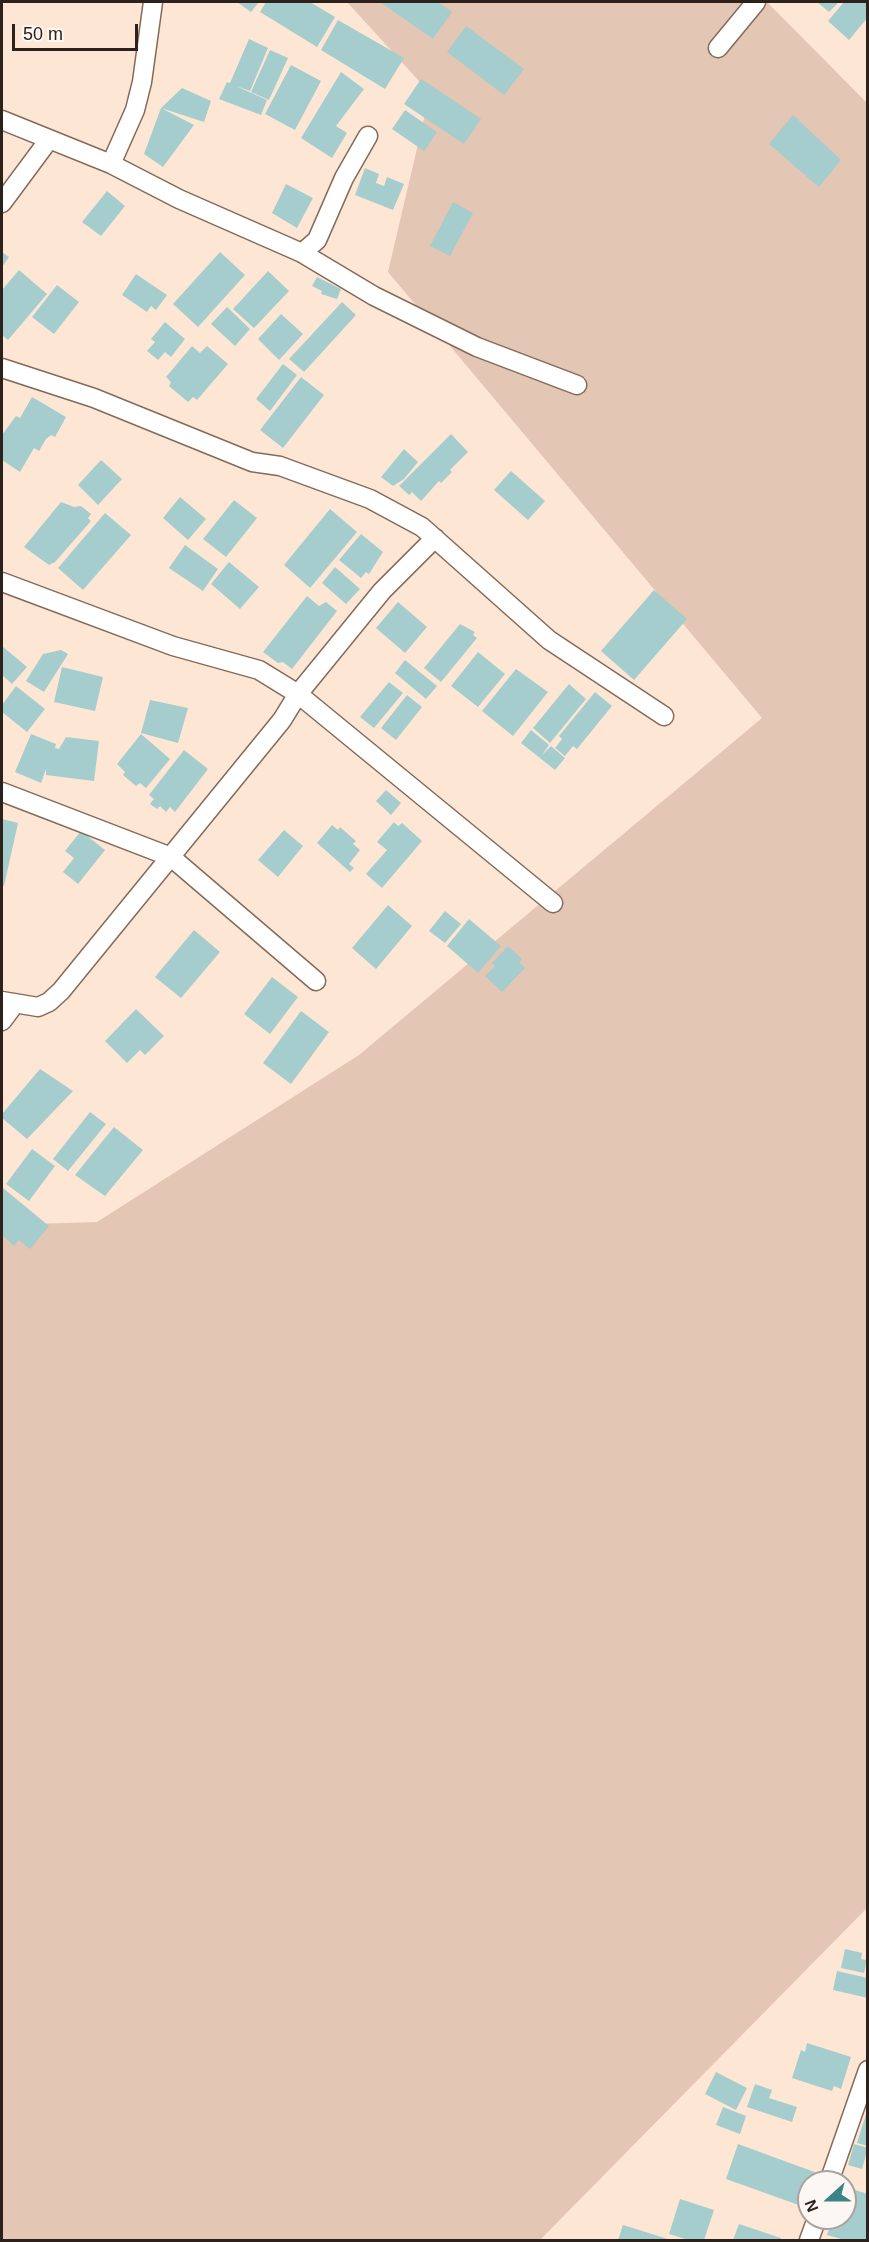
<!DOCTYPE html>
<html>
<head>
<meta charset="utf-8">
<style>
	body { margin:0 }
	#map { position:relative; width:869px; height:2242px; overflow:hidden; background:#fee6d5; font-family:Arial,sans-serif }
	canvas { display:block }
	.frame { position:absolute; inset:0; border:3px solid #2d221b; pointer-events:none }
	.north { position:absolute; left:797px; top:2170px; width:60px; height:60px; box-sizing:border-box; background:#fdf7f3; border:2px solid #aaa29d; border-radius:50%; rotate:249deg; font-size:16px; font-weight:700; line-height:24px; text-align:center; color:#2d221b }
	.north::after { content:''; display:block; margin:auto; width:21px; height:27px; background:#3b8485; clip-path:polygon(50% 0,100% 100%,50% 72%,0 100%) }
	.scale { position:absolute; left:12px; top:24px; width:126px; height:27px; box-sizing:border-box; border:3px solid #2d221b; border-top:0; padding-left:8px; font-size:18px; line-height:21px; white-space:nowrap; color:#2d221b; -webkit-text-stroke:4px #fdf7f3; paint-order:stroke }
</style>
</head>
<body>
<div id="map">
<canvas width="869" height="2242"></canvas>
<div class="frame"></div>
<div class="north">N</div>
<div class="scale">50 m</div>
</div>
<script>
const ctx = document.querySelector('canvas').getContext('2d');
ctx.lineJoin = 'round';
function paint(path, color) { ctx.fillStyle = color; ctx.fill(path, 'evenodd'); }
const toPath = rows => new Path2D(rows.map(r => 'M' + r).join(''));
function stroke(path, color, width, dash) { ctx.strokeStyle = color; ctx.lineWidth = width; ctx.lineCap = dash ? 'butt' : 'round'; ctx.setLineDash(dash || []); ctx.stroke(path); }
paint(toPath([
	[347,2,767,2,867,103,867,1908,540,2240,2,2240,2,1225,97,1222,359,1055,762,718,388,272,430,93]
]), '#e3c6b3');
paint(toPath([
	[237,2,259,2,251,12],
	[266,2,310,2,335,17,317,47,260,12],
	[380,2,438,2,452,12,433,39],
	[817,2,839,2,829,12],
	[844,2,868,2,868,17,849,40,828,21],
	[338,20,404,58,385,89,321,50],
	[466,26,524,69,504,95,447,52],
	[249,39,268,48,250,91,236,86,267,100,261,115,219,99,227,82,230,83],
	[270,50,288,58,269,100,251,92],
	[291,65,321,81,295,130,265,114],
	[341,72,364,89,336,126,347,133,332,158,301,138],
	[421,79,481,119,464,144,404,104],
	[182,88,211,101,204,122,161,108,194,125,163,167,144,154,161,108],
	[405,110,437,132,424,151,392,129],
	[793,115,841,160,819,187,769,144],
	[365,168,379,174,376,183,384,186,387,177,404,184,393,210,355,195],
	[286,184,313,198,297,228,272,213],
	[107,191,125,206,101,236,82,222],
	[453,202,473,213,450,256,430,246],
	[2,252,9,257,2,267],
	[220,252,245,275,198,327,173,304],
	[19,270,47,294,8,340,2,335,2,290],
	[268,271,289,291,254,328,233,309],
	[136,274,167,295,156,310,151,306,147,312,122,295],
	[317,277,341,289,337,299,321,294,322,291,312,286],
	[57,285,79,302,54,334,32,317],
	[342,302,356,315,304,372,289,359],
	[227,307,250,329,235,346,211,324],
	[281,314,303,334,279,360,258,339],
	[165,322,185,339,171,357,165,352,158,360,147,351,155,342,151,339],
	[192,346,200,353,207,346,228,364,197,400,193,397,188,402,169,386,171,382,166,377],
	[283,364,297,375,270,411,256,399],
	[301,377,324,395,283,448,260,430],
	[32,397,66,417,55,437,51,435,46,439,39,451,34,448,20,472,2,460,2,435,16,416,20,418],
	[451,434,468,452,450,470,452,472,441,483,439,481,421,501,412,492,409,495,399,486],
	[404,449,418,462,404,479,393,486,381,477],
	[101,460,122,479,98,505,78,485],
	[511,471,545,501,528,520,494,490],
	[180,497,206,519,188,540,163,518],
	[234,500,257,518,226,557,203,539],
	[61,502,74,507,81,506,91,514,88,518,91,521,55,562,49,565,24,547],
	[330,509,357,532,310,588,284,565],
	[105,513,131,535,83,590,58,568],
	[361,534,383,552,369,574,366,572,361,578,339,560],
	[185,545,218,569,203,591,169,568],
	[229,562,259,587,240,609,211,584],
	[335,567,360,589,346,604,322,583],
	[654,590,687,619,634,680,601,651],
	[307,596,319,606,326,602,337,611,292,669,283,662,278,663,263,652],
	[398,602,427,627,405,653,376,628],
	[460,624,475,632,473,635,477,638,441,682,424,668],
	[2,646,27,667,12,684,2,675],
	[61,650,68,654,44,692,26,681,43,654],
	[478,652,505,674,478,707,451,686],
	[405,660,437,686,426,699,395,673],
	[62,667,103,677,95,711,54,702],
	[516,669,548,692,513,736,482,711],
	[389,682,403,693,374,728,360,717],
	[569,684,586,699,550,743,533,728],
	[16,686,45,709,27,732,2,712,2,705],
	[595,692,612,706,577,749,573,746,565,756,555,748,562,739,559,736],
	[407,695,422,707,396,740,381,728],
	[150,700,188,708,178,743,141,733],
	[531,730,549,745,542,755,551,746,565,758,555,770,521,743],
	[31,734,56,744,55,748,59,749,66,737,99,741,94,781,46,775,46,769,41,783,15,772],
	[141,734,170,759,146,788,140,783,136,786,123,775,125,772,117,764],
	[184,750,208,769,175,812,170,807,166,812,160,806,157,809,150,804,154,799,149,795],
	[386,790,401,803,391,815,376,801],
	[2,819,18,823,4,886,2,885],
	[394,822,398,826,402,823,422,841,382,888,366,874,387,850,377,842],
	[332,825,338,830,340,827,356,841,353,844,360,850,349,864,354,868,350,872,317,843],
	[284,830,303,846,278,877,258,860],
	[81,831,105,850,78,884,63,872,74,858,65,851],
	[388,905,412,926,376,969,352,948],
	[445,911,461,924,445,943,429,931],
	[469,919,501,946,478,973,447,946],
	[194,930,220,952,181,998,155,977],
	[508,946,522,959,519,962,525,968,502,992,485,976,495,966,492,963],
	[272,977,298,997,270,1034,244,1014],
	[136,1009,164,1036,145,1055,140,1050,127,1063,105,1041],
	[301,1011,329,1032,291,1084,263,1063],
	[40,1069,73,1091,27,1139,2,1118,2,1114],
	[90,1112,106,1124,68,1171,53,1159],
	[114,1127,143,1150,105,1196,75,1175],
	[32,1149,55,1166,29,1201,6,1184],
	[3,1188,49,1226,30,1249,19,1240,14,1246,2,1235],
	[845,1949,862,1953,861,1959,867,1960,864,1973,841,1968],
	[837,1971,868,1978,868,1998,833,1990],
	[807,2043,851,2057,841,2089,834,2086,832,2091,792,2078,801,2050,805,2052],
	[716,2072,747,2088,736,2110,705,2094],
	[755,2084,772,2090,769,2098,797,2107,792,2122,747,2107],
	[723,2107,746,2116,740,2134,716,2125],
	[867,2111,868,2111,868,2146,857,2143],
	[738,2144,820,2174,817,2182,809,2182,807,2208,726,2179],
	[854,2144,868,2148,862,2169,848,2165],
	[845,2187,868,2194,868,2240,845,2240,827,2235,833,2218,845,2218],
	[680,2199,714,2210,704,2240,689,2240,669,2234],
	[739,2224,781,2238,780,2240,733,2240],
	[623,2225,671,2240,618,2240]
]), '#a5cdcd');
const minor = toPath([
	[718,48,756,2],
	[2,120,111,164,179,199,302,253,374,296,477,347,577,385],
	[111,164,135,110,142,82,153,2],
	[2,203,48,141],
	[302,253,317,240,344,178,368,136],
	[2,368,94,398,252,462,280,466,370,499,422,527,549,640,664,716],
	[2,582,173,646,259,670,298,694,553,903],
	[2,792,171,857,316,981],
	[2,1001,38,1007,49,1002,61,991,282,720,298,694,382,591,435,538],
	[2,1021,14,1005],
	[829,2182,868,2070],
	[809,2240,817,2218]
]);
stroke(minor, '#846a58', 21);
stroke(minor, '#fff', 18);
</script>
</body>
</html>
